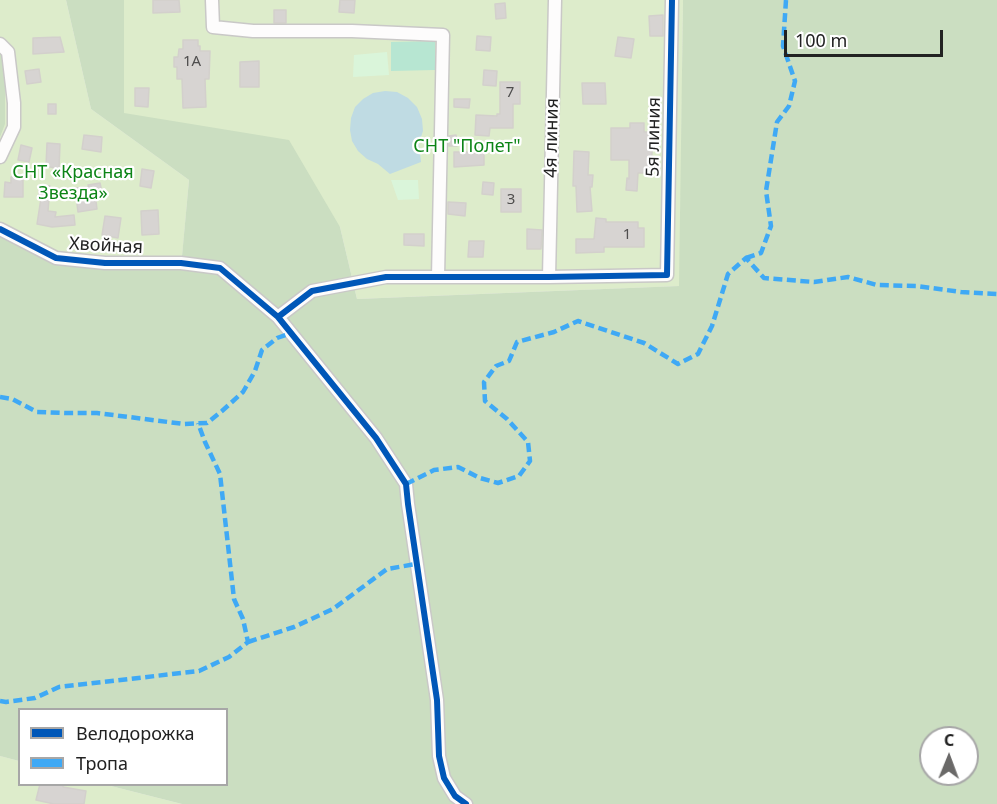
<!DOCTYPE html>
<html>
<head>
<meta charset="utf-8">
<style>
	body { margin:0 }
	#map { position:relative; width:997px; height:804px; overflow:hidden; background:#f0eeeb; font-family:"Noto Sans",sans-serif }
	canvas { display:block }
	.legend { position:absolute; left:18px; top:708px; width:210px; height:78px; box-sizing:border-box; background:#fff; border:2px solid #a7a7a7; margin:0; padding:8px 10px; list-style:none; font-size:18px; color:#222 }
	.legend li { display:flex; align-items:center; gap:12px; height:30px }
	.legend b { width:30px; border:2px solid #a7a7a7 }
	.north { position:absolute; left:919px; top:726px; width:60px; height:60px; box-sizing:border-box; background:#fff; border:2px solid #a7a7a7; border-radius:50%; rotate:1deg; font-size:16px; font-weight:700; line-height:24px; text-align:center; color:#222 }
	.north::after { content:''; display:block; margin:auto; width:21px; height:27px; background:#6a6968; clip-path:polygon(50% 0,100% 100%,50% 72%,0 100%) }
	.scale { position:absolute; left:784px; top:30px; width:159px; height:27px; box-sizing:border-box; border:3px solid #222; border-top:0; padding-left:8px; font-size:18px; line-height:21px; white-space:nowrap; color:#222; -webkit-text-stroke:4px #fff; paint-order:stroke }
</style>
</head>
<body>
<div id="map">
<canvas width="997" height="804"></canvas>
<ul class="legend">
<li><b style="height:8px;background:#0057b8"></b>Велодорожка</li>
<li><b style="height:8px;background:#3fa9f5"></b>Тропа</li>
</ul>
<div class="north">С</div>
<div class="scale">100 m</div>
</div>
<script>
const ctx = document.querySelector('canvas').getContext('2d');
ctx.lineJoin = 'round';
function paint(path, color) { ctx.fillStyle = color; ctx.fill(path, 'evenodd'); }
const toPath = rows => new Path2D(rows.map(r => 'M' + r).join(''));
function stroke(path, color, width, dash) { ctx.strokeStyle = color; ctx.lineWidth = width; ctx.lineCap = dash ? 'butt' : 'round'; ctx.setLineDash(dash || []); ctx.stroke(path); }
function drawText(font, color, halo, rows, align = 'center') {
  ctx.font = font + ' "Noto Sans",sans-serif'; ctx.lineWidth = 4.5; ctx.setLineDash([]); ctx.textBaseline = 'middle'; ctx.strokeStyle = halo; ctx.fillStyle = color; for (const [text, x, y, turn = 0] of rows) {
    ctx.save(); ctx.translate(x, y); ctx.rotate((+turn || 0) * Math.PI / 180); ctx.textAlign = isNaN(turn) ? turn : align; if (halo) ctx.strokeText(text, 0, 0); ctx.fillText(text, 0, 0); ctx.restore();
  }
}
paint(toPath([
	[0,0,66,0,91,109,189,180,181,268,94,264,0,237],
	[124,0,683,0,680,286,357,299,340,227,123,113],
	[0,756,19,761,20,784,107,785,182,804,0,804]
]), '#ddeccb');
paint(toPath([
	[66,0,124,0,124,113,289,140,340,227,357,299,679,286,683,0,997,0,997,804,182,804,107,785,226,784,226,710,20,710,19,761,0,756,0,237,94,264,181,267,189,180,91,109],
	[931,738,967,738,967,774,931,774],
	[0,52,5,57,5,124,0,137]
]), '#cbdec1');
paint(toPath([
	[387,52,389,75,353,77,354,55],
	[391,180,418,180,419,199,398,200]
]), '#daf5da');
paint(toPath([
	[435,41,435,70,391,71,391,42]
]), '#b7e6d2');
paint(toPath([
	[385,91,397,92,408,98,417,107,422,119,423,131,419,143,421,162,390,174,378,164,367,159,358,151,352,141,350,130,351,118,355,107,363,99,373,93]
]), '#bfdbe3');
const building = toPath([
	[153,0,179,0,180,12,153,13,153,0],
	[340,0,355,0,354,13,339,12,340,0],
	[505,3,506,18,496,19,495,4,505,3],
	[274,10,286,10,286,23,274,23,274,10],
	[663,15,663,36,650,36,649,16,663,15],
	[477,36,491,37,490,51,476,50,477,36],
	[60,37,64,52,33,54,33,38,60,37],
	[618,37,634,39,631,58,615,56,618,37],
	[183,40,198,40,198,46,200,46,200,51,210,51,209,79,205,79,206,107,183,108,182,79,177,79,177,67,174,67,174,57,178,57,179,49,183,49,183,40],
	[259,61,259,87,240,87,240,62,259,61],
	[39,69,41,82,27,84,25,71,39,69],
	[484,70,497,71,496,86,483,85,484,70],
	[500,82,520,82,520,104,513,104,513,128,490,128,489,136,475,135,476,115,497,116,497,114,500,114,500,82],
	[582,83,605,83,606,104,583,104,582,83],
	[135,88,149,88,148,107,135,106,135,88],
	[454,99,470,99,469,108,454,107,454,99],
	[48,104,56,104,56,114,48,114,48,104],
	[630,123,644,123,644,132,653,132,651,173,638,173,637,191,626,190,627,178,629,179,629,160,611,160,611,128,630,128,630,123],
	[84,135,102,137,101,152,82,149,84,135],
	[456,135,457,146,449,146,449,136,456,135],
	[47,143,60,144,59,169,46,166,47,143],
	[21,145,32,148,29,162,18,160,21,145],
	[574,151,589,152,588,175,593,175,592,187,590,187,592,211,577,212,576,186,573,186,574,151],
	[454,152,469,152,469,154,484,153,484,165,454,167,454,152],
	[142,169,154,171,151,188,140,186,142,169],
	[11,177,23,178,23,197,4,197,5,182,11,183,11,177],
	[483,182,494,183,493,195,482,194,483,182],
	[100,183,102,192,95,193,97,209,78,212,75,188,89,187,88,185,100,183],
	[43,185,50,186,48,211,56,212,55,217,74,215,75,225,52,227,37,224,41,198,39,198,39,189,43,189,43,185],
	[501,189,521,189,521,212,501,212,501,189],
	[448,202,466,203,465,216,448,214,448,202],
	[158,210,159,234,142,235,141,211,158,210],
	[105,216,121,218,118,238,102,235,105,216],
	[596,218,606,219,606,222,638,222,638,228,644,228,644,247,604,247,604,252,576,253,576,239,594,239,596,218],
	[527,229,542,230,541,249,527,249,527,229],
	[404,234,424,234,424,246,404,245,404,234],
	[469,241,484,241,483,257,468,257,469,241],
	[40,784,63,784,63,787,86,791,84,804,54,804,36,800,40,784]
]);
paint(building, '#d7d4d2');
stroke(building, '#d3d0cc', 1.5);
const street = toPath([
	[212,0,213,27,253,31,352,31,443,35,438,277],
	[0,44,8,52,14,103,14,127,0,157],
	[0,229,56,258,105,263,181,263,220,268,278,317,376,438,406,484,408,504,437,700,439,756,444,778,455,796,466,804],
	[549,277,555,0],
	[278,317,312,291,386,277,549,277,667,275,672,0]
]);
stroke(street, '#c9c8c7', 15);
stroke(street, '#fdfcfc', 12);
stroke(toPath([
	[746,258,761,253,771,226,766,191,777,122,789,106,795,81,783,46,786,0],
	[0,397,12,399,37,412,65,413,97,413,184,424,207,423,222,411,243,392,255,371,262,350,277,338,291,333],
	[406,484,434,470,458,467,480,478,498,483,519,476,530,461,528,442,507,419,485,401,484,382,496,366,509,361,517,342,554,332,578,321,644,343,678,364,698,354,712,326,728,274,746,258,764,278,814,282,848,277,877,285,916,286,961,292,997,294],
	[248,642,294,627,333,609,387,569,416,564],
	[0,701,6,702,35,698,59,687,199,671,229,657,248,642,243,619,234,599,220,474,205,442,198,423]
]), '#3fa9f5', 4.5, [9, 4.5]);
stroke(toPath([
	[0,229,56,258,105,263,181,263,220,268,278,317,376,438,406,484,408,504,437,700,439,756,444,778,455,796,466,804],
	[278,317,312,291,386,277,549,277,667,275,672,0]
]), '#0057b8', 6);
drawText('15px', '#4f4e4e', null, [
	["1А",192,62],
	["7",510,93],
	["3",511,200],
	["1",627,235]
]);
drawText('18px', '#222', '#fff', [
	["5я линия",654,137,-89],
	["4я линия",552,138,-89],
	["Хвойная",106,246,3]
]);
drawText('18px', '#0c8416', '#fff', [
	["СНТ \"Полет\"",467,147],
	["СНТ «Красная",73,173],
	["Звезда»",73,194]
]);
</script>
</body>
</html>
